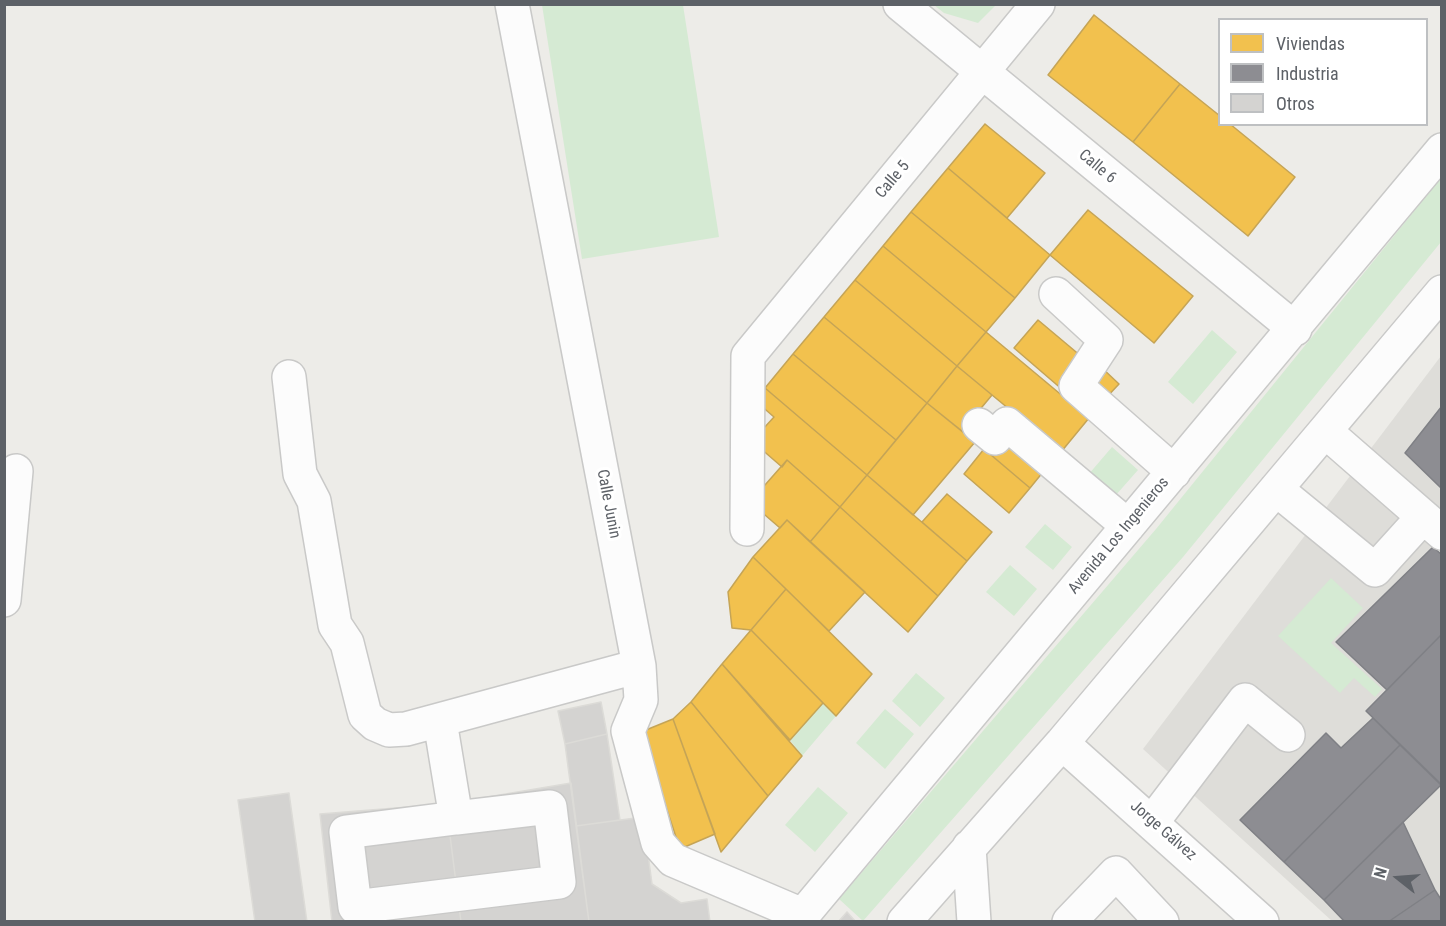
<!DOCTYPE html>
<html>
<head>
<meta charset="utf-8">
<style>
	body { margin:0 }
	#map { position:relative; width:1446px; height:926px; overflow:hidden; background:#edece8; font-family:"Roboto Condensed",sans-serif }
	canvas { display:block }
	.frame { position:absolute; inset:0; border:6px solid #5d6167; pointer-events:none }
	.legend { position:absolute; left:1218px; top:18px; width:210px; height:108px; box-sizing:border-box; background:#fff; border:2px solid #bec0c2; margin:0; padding:8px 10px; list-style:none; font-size:18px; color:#5d6167 }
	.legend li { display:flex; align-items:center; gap:12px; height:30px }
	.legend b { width:30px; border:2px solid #bec0c2 }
	.north { position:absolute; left:1368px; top:848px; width:60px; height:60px; -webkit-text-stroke:4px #fff; paint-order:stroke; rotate:287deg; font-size:16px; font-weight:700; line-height:24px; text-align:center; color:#5d6167 }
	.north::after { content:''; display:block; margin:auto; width:21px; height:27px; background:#5d6167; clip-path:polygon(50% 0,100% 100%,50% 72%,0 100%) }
</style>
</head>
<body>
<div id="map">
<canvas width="1446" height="926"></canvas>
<div class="frame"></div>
<ul class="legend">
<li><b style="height:16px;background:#f2c14e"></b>Viviendas</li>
<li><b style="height:16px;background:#8d8d92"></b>Industria</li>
<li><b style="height:16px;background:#d4d3d1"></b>Otros</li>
</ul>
<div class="north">N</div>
</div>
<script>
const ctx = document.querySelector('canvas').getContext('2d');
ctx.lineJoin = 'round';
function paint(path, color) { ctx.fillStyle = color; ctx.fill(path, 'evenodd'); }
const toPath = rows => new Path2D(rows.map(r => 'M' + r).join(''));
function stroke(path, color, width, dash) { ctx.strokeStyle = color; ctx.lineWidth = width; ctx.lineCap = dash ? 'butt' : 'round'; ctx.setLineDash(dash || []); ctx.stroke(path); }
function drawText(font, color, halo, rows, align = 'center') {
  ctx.font = font + ' "Roboto Condensed",sans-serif'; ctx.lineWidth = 6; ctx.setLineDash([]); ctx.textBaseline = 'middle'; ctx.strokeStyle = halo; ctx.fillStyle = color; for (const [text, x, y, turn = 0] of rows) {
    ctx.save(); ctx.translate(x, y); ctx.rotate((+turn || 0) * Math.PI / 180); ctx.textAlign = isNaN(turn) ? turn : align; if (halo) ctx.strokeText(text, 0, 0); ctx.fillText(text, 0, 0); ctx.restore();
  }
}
paint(toPath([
	[1441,356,1441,921,1332,921,1143,749]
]), '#deddd9');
paint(toPath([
	[542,5,683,5,719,237,582,259],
	[934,5,996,5,978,23,944,13],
	[1441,178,1441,242,1183,557,863,921,839,899,1156,529],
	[1212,330,1237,352,1193,404,1168,382],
	[1112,447,1138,470,1108,504,1082,482],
	[1045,524,1072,547,1053,570,1025,547],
	[1010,565,1037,589,1014,616,986,592],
	[1331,578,1363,608,1331,643,1382,689,1375,697,1354,678,1340,693,1278,636],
	[916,673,945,698,920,727,892,701],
	[823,703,836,716,802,756,790,740],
	[885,709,914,734,885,769,856,743],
	[818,787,848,813,815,852,785,825]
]), '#d5ead3');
const homes = toPath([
	[1094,15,1180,84,1133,142,1048,75,1094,15],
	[1180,84,1220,116,1220,124,1230,124,1295,177,1248,236,1133,142,1180,84],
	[985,124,1045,173,1007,218,948,168,985,124],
	[948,168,1050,255,1015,298,911,212,948,168],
	[1088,210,1193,296,1154,343,1050,255,1088,210],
	[911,212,1015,298,986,332,883,246,911,212],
	[883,246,986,332,957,366,855,280,883,246],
	[855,280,957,366,927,403,824,317,855,280],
	[824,317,927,403,896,440,793,354,824,317],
	[1038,320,1088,362,1064,391,1014,348,1038,320],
	[986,332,1089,418,1061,452,957,366,986,332],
	[793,354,896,440,867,475,765,388,793,354],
	[957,366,992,395,962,431,927,403,957,366],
	[1101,367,1119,384,1104,400,1090,381,1101,367],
	[765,388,867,475,840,507,787,460,782,467,752,441,774,417,759,404,765,388],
	[927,403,975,442,913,515,867,475,927,403],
	[1005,439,1043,472,1030,488,991,455,1005,439],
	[984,449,1030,488,1009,513,964,474,984,449],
	[787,460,840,507,810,542,787,520,780,528,750,502,787,460],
	[867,475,967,561,938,596,840,507,867,475],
	[947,494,992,532,967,561,922,522,947,494],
	[840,507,938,596,908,632,810,542,840,507],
	[787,520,865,592,829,631,753,557,787,520],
	[753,557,786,589,751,630,732,628,728,592,753,557],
	[786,589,872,674,836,716,751,630,786,589],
	[751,630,823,703,790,740,722,664,751,630],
	[722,664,802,756,768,796,691,702,722,664],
	[691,702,768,796,721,852,673,719,691,702],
	[673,719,715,834,680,849,641,732,673,719]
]);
paint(homes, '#f2c14e');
stroke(homes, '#c5a456', 1.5);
const industry = toPath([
	[1442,406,1442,489,1405,453,1442,406],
	[1433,547,1442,555,1442,634,1387,690,1336,642,1433,547],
	[1442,634,1442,785,1366,711,1442,634],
	[1373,718,1400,745,1284,862,1240,820,1326,733,1341,748,1373,718],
	[1400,745,1441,785,1324,900,1284,862,1400,745],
	[1403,822,1435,890,1388,922,1345,922,1324,900,1403,822],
	[1435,890,1442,901,1442,922,1388,922,1435,890]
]);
paint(industry, '#8d8d92');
stroke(industry, '#7f8085', 1.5);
const building = toPath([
	[601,702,607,734,565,744,558,711,601,702],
	[607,734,620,820,576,826,565,744,607,734],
	[571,783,589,922,461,922,446,804,571,783],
	[289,793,307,922,255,922,238,800,289,793],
	[446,804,461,922,332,922,320,814,446,804],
	[643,817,652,884,681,903,707,899,710,922,589,922,576,826,643,817],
	[847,912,856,922,838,922,847,912]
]);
paint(building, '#d4d3d1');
stroke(building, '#dcdbd7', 1.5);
const minor = toPath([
	[512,4,639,666,641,700,628,731,658,843,673,860,800,914],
	[900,4,1295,329],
	[1056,294,1106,340,1076,386,1174,472],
	[289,377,300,474,314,501,335,625,347,643,365,715,375,724,389,730,406,729,639,666],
	[979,425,995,438,1007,424,1128,526],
	[1325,431,1442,533],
	[1276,489,1375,570,1423,517],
	[747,529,748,356,1038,4],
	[4,600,16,471],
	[440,721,456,818,550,807,559,882,355,907,346,832,456,818],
	[1062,743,1262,922],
	[1153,821,1245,700,1288,735],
	[969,847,974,922],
	[797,922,1442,150],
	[904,922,1062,743,1442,292],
	[1069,922,1116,873,1162,922]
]);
stroke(minor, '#c9c9c8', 36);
stroke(minor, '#fcfcfc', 33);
drawText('16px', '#5d6167', '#fff', [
	["Calle 6",1097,167,40],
	["Calle 5",893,180,-50],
	["Calle Junin",608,504,79],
	["Avenida Los Ingenieros",1119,536,-50],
	["Jorge Gálvez",1163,831,41]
]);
</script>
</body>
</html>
